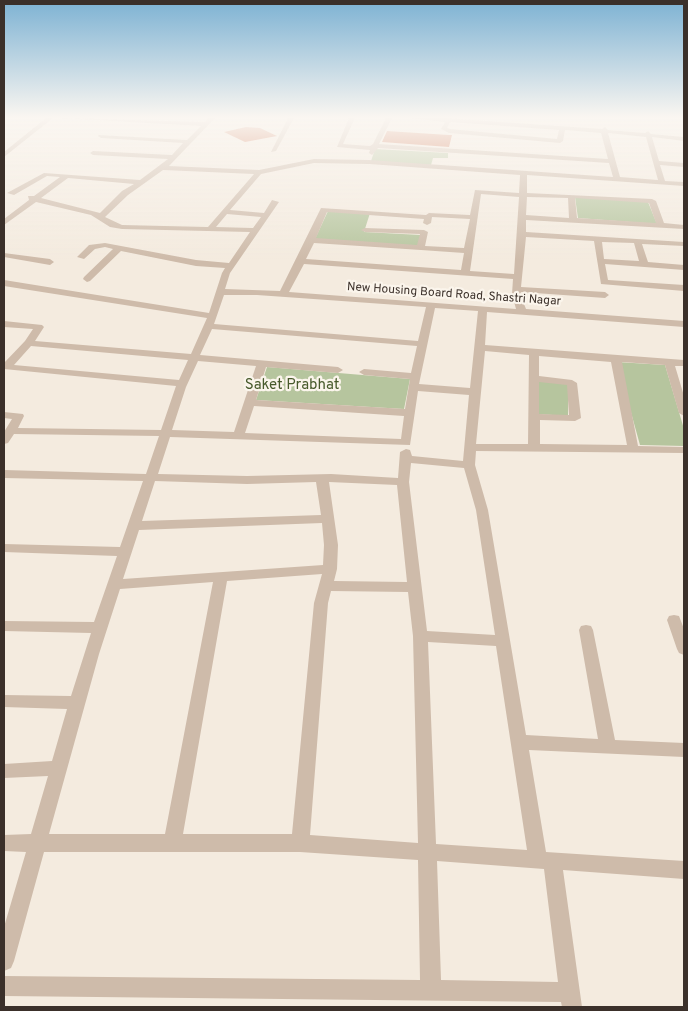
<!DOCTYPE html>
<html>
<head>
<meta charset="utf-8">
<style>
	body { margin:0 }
	#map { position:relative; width:688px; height:1011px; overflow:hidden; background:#f4ebdf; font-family:Overpass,sans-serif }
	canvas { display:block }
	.frame { position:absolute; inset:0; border:5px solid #3b302a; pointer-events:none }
</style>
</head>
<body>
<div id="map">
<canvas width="688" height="1011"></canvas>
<div class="frame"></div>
</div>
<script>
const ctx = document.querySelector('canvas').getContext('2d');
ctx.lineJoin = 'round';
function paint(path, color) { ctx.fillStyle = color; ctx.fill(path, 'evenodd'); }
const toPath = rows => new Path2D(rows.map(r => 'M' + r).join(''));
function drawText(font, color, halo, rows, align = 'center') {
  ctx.font = font + ' Overpass,sans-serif'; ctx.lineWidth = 4.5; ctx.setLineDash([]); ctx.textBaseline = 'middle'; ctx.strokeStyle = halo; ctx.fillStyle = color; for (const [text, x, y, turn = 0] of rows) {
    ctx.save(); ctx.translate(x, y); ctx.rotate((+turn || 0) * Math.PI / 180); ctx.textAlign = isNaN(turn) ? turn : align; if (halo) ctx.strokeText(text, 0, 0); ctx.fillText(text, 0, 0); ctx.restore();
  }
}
paint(toPath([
	[375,149,448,153,448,158,433,158,431,165,371,161],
	[575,197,648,202,657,224,578,218],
	[328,211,370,213,364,232,421,235,418,246,315,239],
	[617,362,665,365,684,429,684,446,640,445],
	[267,367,410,379,404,409,256,400],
	[536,380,568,383,568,416,537,414]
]), '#b6c59e');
paint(toPath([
	[246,127,260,128,277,136,245,142,224,132],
	[387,131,449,135,452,135,449,147,382,142]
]), '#cc6a45');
paint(toPath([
	[46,118,53,118,4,157,4,152,46,118],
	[60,118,205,122,208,118,215,118,169,166,259,170,314,159,369,160,613,177,609,163,378,148,372,155,369,153,370,150,337,147,349,118,355,118,343,144,370,146,373,144,386,118,392,118,379,144,608,159,601,133,565,130,563,141,560,143,449,133,441,129,445,122,411,118,444,118,602,129,605,127,608,130,645,133,648,131,651,134,684,137,684,141,652,137,659,161,684,163,684,167,660,165,665,181,684,182,684,186,527,175,527,193,652,199,656,201,664,223,684,225,684,229,526,220,526,232,684,242,684,246,642,244,648,262,684,265,684,270,605,264,608,280,684,285,684,291,601,284,594,241,526,237,521,287,605,292,609,295,605,298,521,292,520,294,526,309,684,321,684,327,487,312,485,345,684,360,684,366,675,366,684,396,684,416,679,413,665,365,622,362,638,446,684,447,684,453,476,451,475,465,488,510,526,735,598,739,579,630,581,626,586,625,591,626,593,630,615,740,684,743,684,757,529,750,546,852,684,861,684,879,563,870,582,1007,562,1007,561,1002,4,996,4,976,420,980,418,860,300,852,44,852,14,961,11,968,4,971,4,927,26,852,4,851,4,835,31,834,48,776,4,778,4,764,52,761,67,709,4,707,4,695,71,696,91,633,4,631,4,621,94,622,117,556,4,552,4,544,120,547,143,481,4,478,4,470,146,474,159,436,14,434,8,443,4,444,4,432,12,419,4,418,4,412,23,414,24,416,18,428,161,430,176,386,4,369,4,363,25,341,33,329,4,327,4,321,42,325,44,327,35,341,191,354,207,318,4,286,4,280,209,313,222,273,225,268,196,266,121,251,90,281,87,282,83,279,84,277,113,249,105,247,95,249,84,259,77,257,89,245,105,243,196,260,229,263,250,232,122,229,110,227,91,215,36,202,4,225,4,219,29,200,28,196,34,196,60,177,47,176,14,195,7,193,44,173,140,180,168,159,93,155,90,153,93,151,172,155,183,143,101,138,98,136,99,135,187,140,201,126,60,118],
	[450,122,559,130,557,139,450,129,447,128,450,122],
	[608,133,646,137,658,180,620,177,608,133],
	[314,163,369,164,520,175,519,193,475,190,470,215,429,213,426,215,321,208,280,291,225,289,230,273,279,202,272,200,264,213,230,210,261,174,314,163],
	[163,170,254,174,208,227,122,225,105,217,128,195,163,170],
	[68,178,134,184,122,191,100,213,41,198,68,178],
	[481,194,519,197,514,274,470,271,481,194],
	[527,197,568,198,569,218,526,215,527,197],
	[575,198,649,203,656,223,577,218,575,198],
	[327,212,424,219,423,223,427,225,431,223,432,217,470,219,464,248,425,246,428,232,424,230,365,228,361,230,365,232,420,234,417,245,316,238,327,212],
	[227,214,261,217,253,228,216,227,227,214],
	[602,242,634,243,639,261,604,259,602,242],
	[314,243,421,250,464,253,461,270,306,259,314,243],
	[304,264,513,279,512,294,516,309,289,292,304,264],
	[224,295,257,295,426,307,418,341,214,324,224,295],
	[435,308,478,311,470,388,419,384,435,308],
	[212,329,417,346,411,373,364,369,359,372,364,375,410,379,405,409,256,400,266,367,338,373,343,370,338,367,200,355,212,329],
	[31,346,188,360,179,380,14,365,31,346],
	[485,351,529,355,528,444,476,444,485,351],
	[539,356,611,362,627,445,540,444,540,420,575,421,581,418,577,383,572,380,539,376,539,356],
	[198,361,256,366,234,432,172,430,186,387,198,361],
	[539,382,567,385,569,415,539,414,539,382],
	[418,391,469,395,463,461,412,456,410,450,406,449,400,452,398,478,331,474,247,476,158,474,170,437,410,445,418,391],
	[254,406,404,416,401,439,245,433,254,406],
	[411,463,464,468,476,510,495,635,427,631,409,482,411,463],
	[155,481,247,484,316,482,321,515,142,521,155,481],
	[329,482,397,485,407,582,334,581,337,569,338,545,329,482],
	[322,523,324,545,323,565,123,579,139,530,322,523],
	[322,574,314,603,292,834,183,834,227,581,322,574],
	[213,582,165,834,49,834,99,654,120,589,213,582],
	[331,591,408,592,413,636,418,843,310,835,328,603,331,591],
	[428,642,496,646,527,850,436,844,428,642],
	[437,861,544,869,558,982,441,980,437,861],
	[288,118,294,118,276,151,271,152,288,118],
	[4,253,50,259,54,262,50,265,4,257,4,253],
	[674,615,679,616,684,629,684,655,679,653,677,649,667,620,669,616,674,615]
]), '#cebbaa');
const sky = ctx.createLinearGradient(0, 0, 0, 260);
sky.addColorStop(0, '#7db2d3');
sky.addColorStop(0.45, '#faf6f1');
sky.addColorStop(1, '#faf6f100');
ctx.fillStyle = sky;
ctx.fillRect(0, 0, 688, 260);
drawText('12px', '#3b302a', '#fbf5ec', [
	["New Housing Board Road, Shastri Nagar",454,295,4]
]);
drawText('15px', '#485a2c', '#fbf5ec', [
	["Saket Prabhat",292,386]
]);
</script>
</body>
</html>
